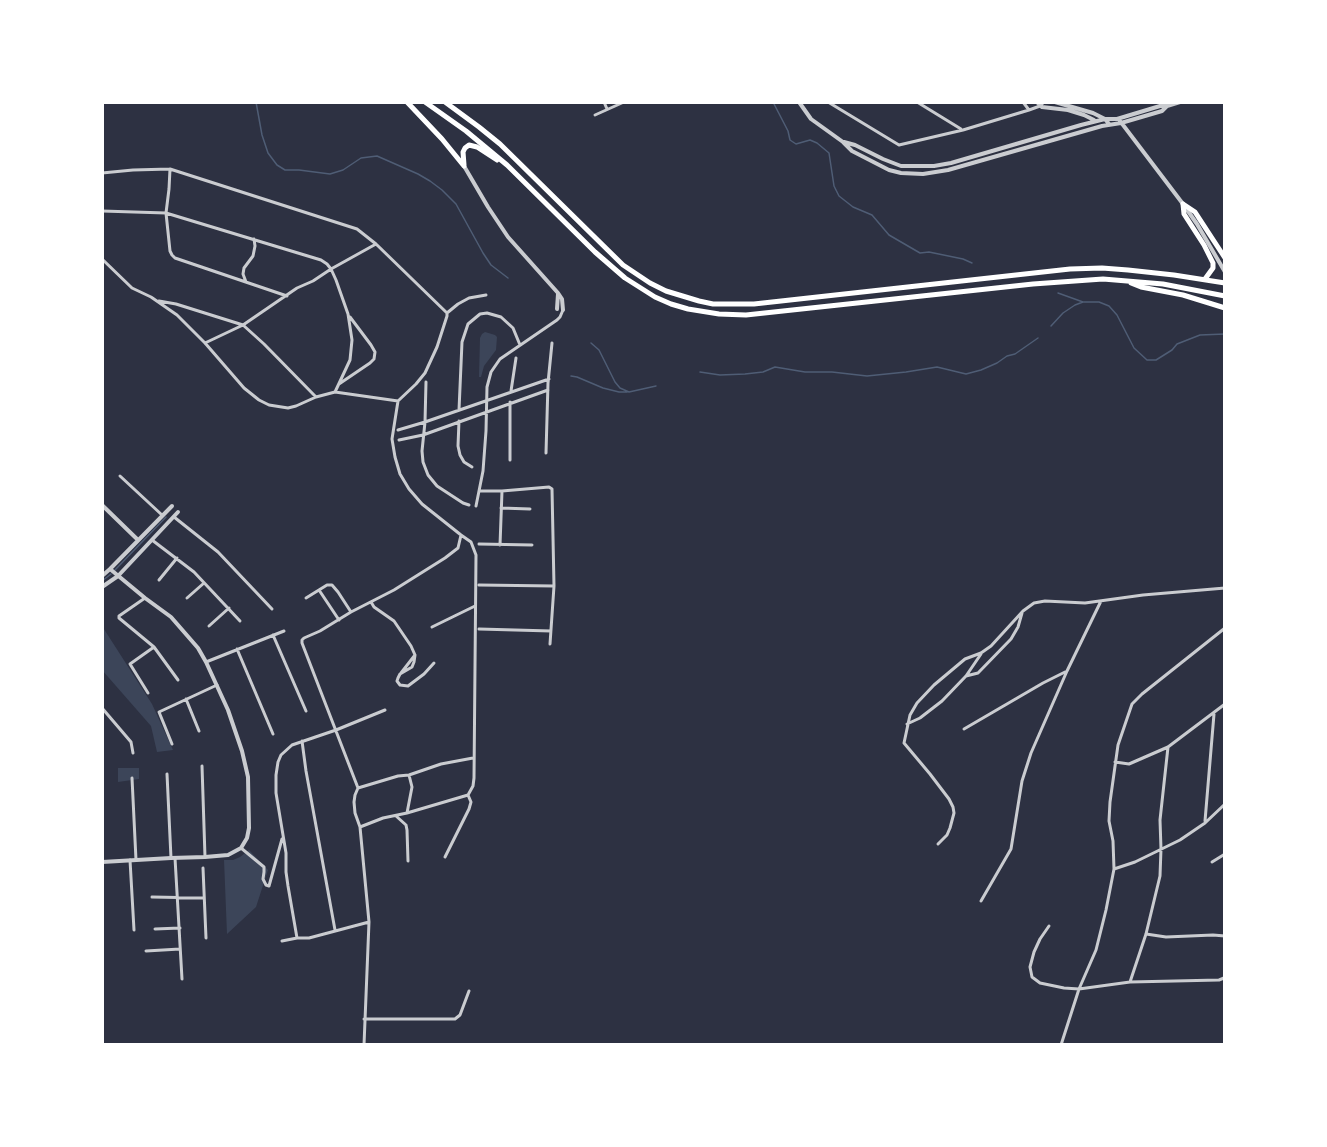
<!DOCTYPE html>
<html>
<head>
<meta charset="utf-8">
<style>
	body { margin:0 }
	#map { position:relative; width:1327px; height:1147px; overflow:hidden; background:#2d3142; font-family:Roboto,sans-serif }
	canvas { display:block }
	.frame { position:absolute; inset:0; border:104px solid #fff; pointer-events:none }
</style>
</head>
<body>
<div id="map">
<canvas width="1327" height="1147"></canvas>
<div class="frame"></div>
</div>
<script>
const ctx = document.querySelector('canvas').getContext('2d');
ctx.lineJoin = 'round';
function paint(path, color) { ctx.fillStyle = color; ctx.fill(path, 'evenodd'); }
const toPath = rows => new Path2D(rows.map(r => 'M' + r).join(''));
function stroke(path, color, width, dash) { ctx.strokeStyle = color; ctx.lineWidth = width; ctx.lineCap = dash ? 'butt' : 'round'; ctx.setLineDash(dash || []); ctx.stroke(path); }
paint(toPath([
	[485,332,495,335,497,337,496,350,484,366,481,377,479,377,480,338,482,334],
	[102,626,152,704,173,750,157,752,151,726,102,670],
	[118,768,139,768,139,779,118,782],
	[249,850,268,870,256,907,227,934,224,860,233,860,240,857]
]), '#3c4559');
stroke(toPath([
	[256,102,262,135,268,153,277,165,285,170,299,170,330,174,343,170,361,158,377,156,418,174,430,181,442,190,456,204,483,253,491,265,508,278],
	[773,102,788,131,790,140,796,144,810,140,817,143,829,153,834,186,839,196,853,207,872,215,889,235,920,253,929,252,963,259,972,263],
	[1058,293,1083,302],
	[1051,326,1063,313,1075,305,1083,302,1099,302,1109,306,1117,315,1134,348,1147,360,1156,360,1172,350,1177,344,1200,335,1225,334],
	[591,343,599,350,615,382,620,388,629,392,656,386],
	[700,372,720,375,745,374,763,372,775,367,805,372,832,372,867,376,906,372,937,367,966,374,981,370,997,363,1007,356,1015,354,1038,338],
	[571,376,577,377,603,388,619,392,627,392],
	[115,570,166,517],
	[102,581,111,574]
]), '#4f5d75', 1.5);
stroke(toPath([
	[604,102,607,109],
	[828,102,899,145,963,130,1029,110,1040,106,1044,102],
	[917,102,961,129],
	[1023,102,1029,110],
	[595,115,624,102],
	[170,169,169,189,166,213,170,251,172,255,175,258,287,296],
	[102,173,133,170,170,169,357,229,376,244,447,313],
	[102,211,166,213,321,260,327,264,331,269,336,280,348,314,352,340,350,360,335,392],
	[102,259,132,288,151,297,177,315,205,343,244,388,259,400,269,405,288,408,296,406,316,397,335,392,398,401],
	[246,282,243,274,244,268,253,256,255,246,254,239],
	[159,301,176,304,243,325,264,344,316,397],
	[205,343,243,325,297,288,313,281,331,269,376,244],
	[426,382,425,422,422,451,423,462,428,475,437,486,463,503,469,505],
	[339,384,370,363,374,359,375,352,371,345,350,317],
	[511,391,516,358],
	[398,401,416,384,425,373,437,347,447,316,447,313,458,304,469,298,486,295],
	[459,410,462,342,468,324,480,314,487,313,501,317,513,328,520,345],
	[459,421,458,446,460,455,464,462,472,467],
	[398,430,425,422,549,379],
	[399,440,423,435,548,390],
	[546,453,548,383,552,343],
	[510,460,510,402],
	[120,476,162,515],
	[479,491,502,491,549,487,552,489,554,586,550,644],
	[476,506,483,471,486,431,487,387,491,372,500,359,557,320,560,317,563,310],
	[501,508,530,509],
	[174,517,218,552,272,609],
	[152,540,194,572,240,621],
	[479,544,532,545],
	[500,545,502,491],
	[159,580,177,558],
	[479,585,554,586],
	[319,590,339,620],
	[145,598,119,616,119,618,154,647,178,680],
	[187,598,204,583],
	[306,598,327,585,332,585,338,592,351,612],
	[371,602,374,607,394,621,411,646,415,655,414,662,412,667,400,674,398,678,397,681,400,685,408,686,424,674,434,663],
	[209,626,229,608],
	[432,627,475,606],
	[479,629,551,631],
	[273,635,306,711],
	[237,649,273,734],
	[206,662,284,631],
	[401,673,415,655],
	[966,676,978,673,1011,639,1018,627,1022,613],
	[148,693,130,664,154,647],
	[186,699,199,731],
	[102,708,131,742,133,753],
	[907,724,920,718,942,701,966,676,981,654],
	[964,729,1043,683,1065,672],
	[302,741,306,771,335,930],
	[172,744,159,712,217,685],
	[1115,762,1129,764,1168,747,1225,704],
	[202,766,205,857],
	[167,774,171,858],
	[132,778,136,860],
	[358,788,398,776,409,775,441,764,473,758],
	[407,813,412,787,409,775],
	[396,816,406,825,407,830,408,861],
	[1205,821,1214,714],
	[360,827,383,818,407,813,468,795,473,786,474,778,476,555,471,542,461,535,422,504,409,489,400,474,395,457,392,439,398,401],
	[938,844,947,835,950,828,954,813,953,807,949,799,930,774,904,743,910,715,917,703,934,685,965,659,981,653,991,646,1023,611,1034,603,1045,601,1085,603,1143,595,1225,588],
	[241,848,264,867,264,872,263,879,266,885,269,886],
	[445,857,469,809,471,802,468,795],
	[175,858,182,979],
	[130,860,134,930],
	[1212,862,1225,854],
	[203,868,206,938],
	[1114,869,1135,862,1180,840,1205,823,1225,804],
	[269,886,282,839],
	[152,897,204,898],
	[981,901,1011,849,1022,781,1031,753,1067,671,1101,601],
	[1049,926,1040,939,1034,952,1030,967,1032,977,1040,983,1064,988,1079,989,1130,982,1219,980,1224,978,1225,975],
	[155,929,180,928],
	[1146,934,1166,937,1213,935,1225,936],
	[297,938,288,886,286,872,286,853,276,793,276,775,278,762,281,755,292,745,336,730,385,710],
	[282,941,297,938,309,938,369,922],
	[146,951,180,949],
	[1130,982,1146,934,1160,876,1161,849,1160,820,1168,747],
	[364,1019,455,1019,460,1015,469,991],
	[364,1045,369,922,360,827,355,813,354,802,355,795,358,788,302,643,302,640,304,638,320,631,351,612,394,590,445,558,458,548,461,535],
	[1061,1045,1079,989,1096,950,1106,910,1114,869,1113,841,1109,821,1110,802,1118,745,1132,704,1142,694,1225,628]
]), '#caccd0', 3);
stroke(toPath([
	[799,102,811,119,843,142,852,151,889,170,901,173,923,174,948,170,1102,126,1121,123,1162,111,1167,106],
	[1037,102,1042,107,1068,110,1084,115,1094,120],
	[1055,102,1093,113,1105,119,1109,124],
	[1120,121,1183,204,1197,224,1225,272],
	[844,142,855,145,883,159,901,166,934,166,951,163,1081,125,1105,119,1117,119,1160,106,1167,106,1180,102],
	[464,166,488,207,508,237,558,293,562,299,563,310],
	[557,309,558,294],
	[102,505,138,540],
	[102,576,110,569,172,506],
	[102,587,118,576,178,512],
	[102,862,171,858,205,857,228,855,241,848,247,838,249,828,248,777,242,751,228,710,206,662,198,648,171,617,145,598,110,569]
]), '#caccd0', 4);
stroke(toPath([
	[407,102,442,139,464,166],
	[425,102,466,131,507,165,595,252,625,278,655,297,671,304,688,309,719,314,746,315,1033,284,1103,279,1163,284,1225,296],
	[445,102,479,127,500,144,623,265,650,283,666,291,699,301,713,304,754,304,1070,269,1102,268,1128,270,1174,275,1225,283],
	[464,165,463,152,465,148,469,145,477,147,497,160],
	[1183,204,1184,214,1204,245,1213,263,1213,268,1205,279],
	[1183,204,1195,212,1225,258],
	[1131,283,1141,287,1183,295,1225,308]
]), '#fff', 5);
</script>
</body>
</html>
